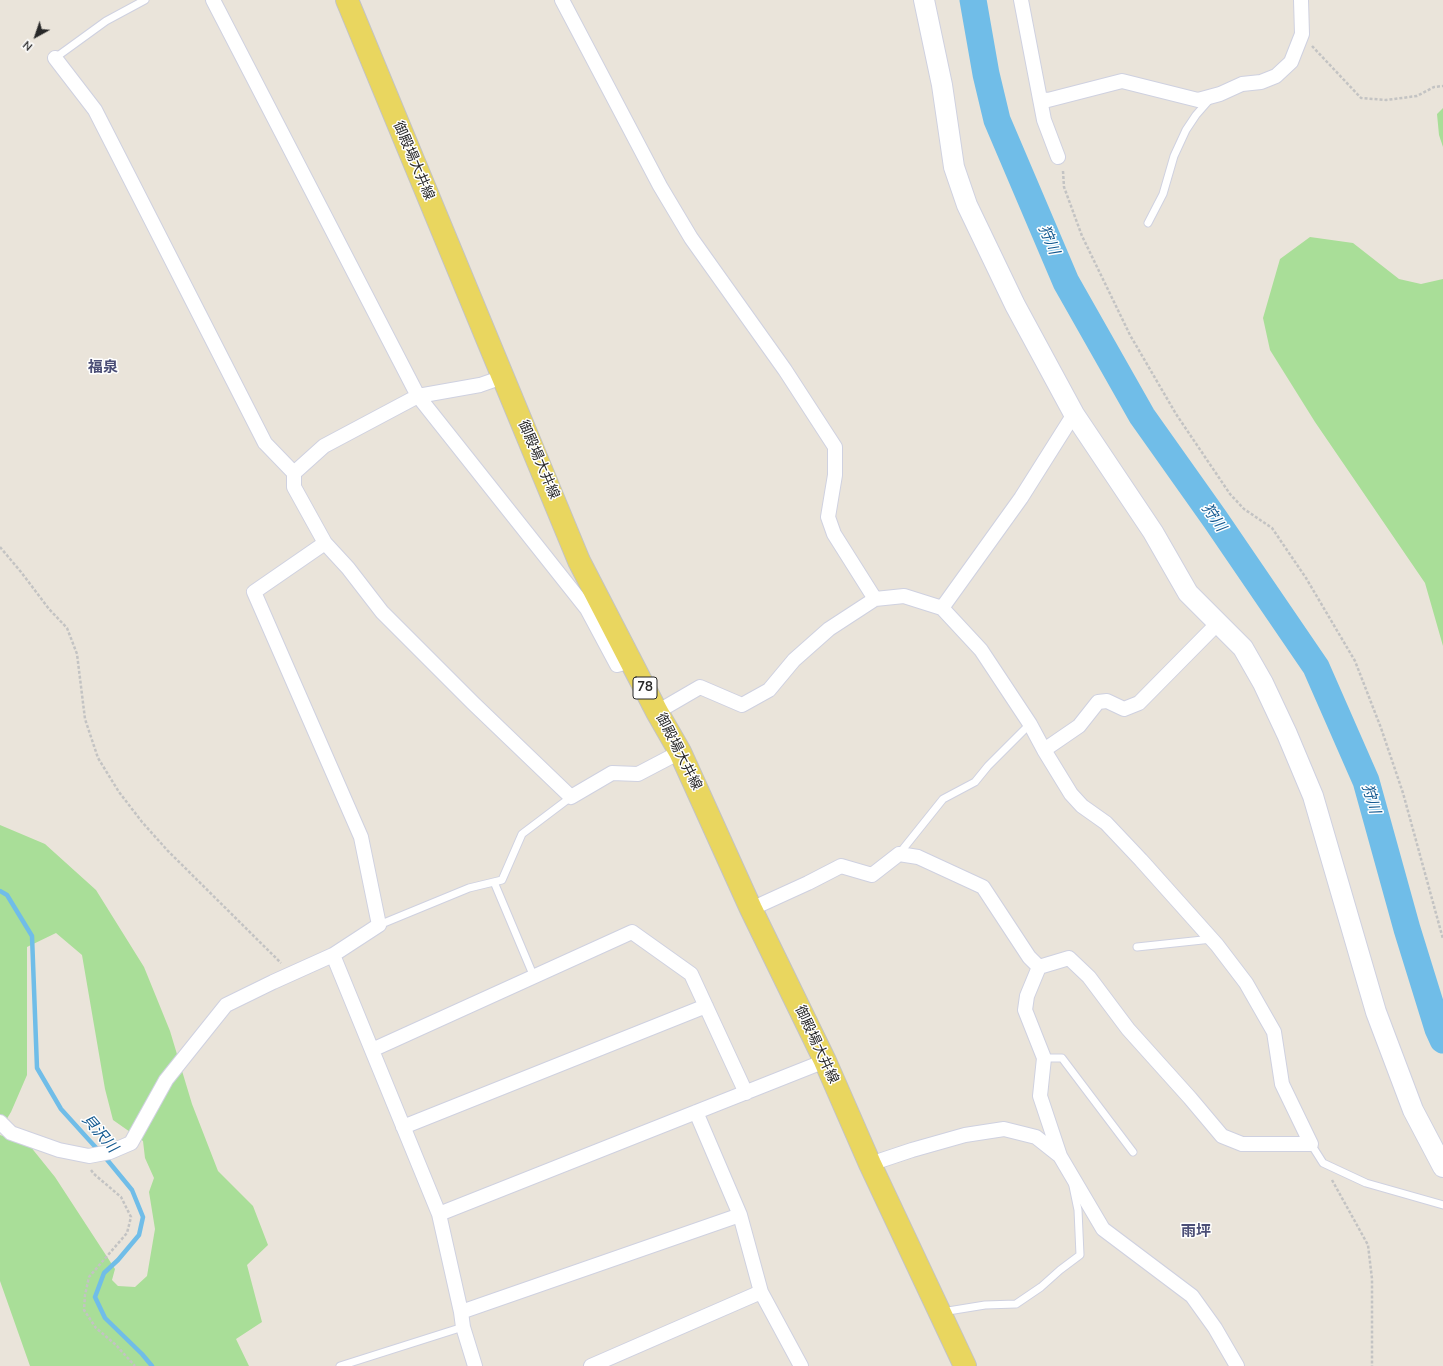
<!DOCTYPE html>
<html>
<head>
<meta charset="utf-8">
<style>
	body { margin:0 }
	#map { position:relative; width:1443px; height:1366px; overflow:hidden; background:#eae4da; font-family:"Nunito Sans",sans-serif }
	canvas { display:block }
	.north { position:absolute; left:16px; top:16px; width:40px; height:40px; -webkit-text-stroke:3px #fff; paint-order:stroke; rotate:220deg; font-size:11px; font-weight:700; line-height:16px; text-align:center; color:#282828 }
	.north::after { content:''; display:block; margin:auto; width:14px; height:18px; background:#282828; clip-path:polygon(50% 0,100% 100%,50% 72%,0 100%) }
</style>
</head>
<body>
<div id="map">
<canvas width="1443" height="1366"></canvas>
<div class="north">N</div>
</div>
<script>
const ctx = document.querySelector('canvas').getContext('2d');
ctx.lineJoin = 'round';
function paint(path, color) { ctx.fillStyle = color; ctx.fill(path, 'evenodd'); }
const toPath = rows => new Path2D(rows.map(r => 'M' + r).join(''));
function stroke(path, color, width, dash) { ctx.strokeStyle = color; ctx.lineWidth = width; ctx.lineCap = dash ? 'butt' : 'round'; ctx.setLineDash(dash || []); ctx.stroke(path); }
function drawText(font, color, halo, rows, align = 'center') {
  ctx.font = font + ' "Nunito Sans","Noto Sans JP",sans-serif'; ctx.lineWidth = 3; ctx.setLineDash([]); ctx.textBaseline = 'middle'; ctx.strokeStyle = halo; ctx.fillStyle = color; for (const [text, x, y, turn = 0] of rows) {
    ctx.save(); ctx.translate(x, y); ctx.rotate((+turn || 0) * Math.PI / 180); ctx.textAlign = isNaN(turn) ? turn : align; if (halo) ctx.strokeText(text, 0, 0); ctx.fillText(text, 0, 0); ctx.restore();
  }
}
paint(toPath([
	[1443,108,1443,147,1439,135,1437,114],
	[1310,237,1353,243,1399,279,1421,284,1443,279,1443,646,1425,583,1315,422,1270,350,1263,318,1280,259],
	[0,825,45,844,96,890,144,967,170,1031,192,1104,218,1171,253,1206,268,1245,247,1265,262,1322,236,1339,249,1366,30,1366,0,1281,0,1135,30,1146,55,1177,115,1269,112,1280,118,1286,135,1287,147,1276,155,1229,149,1192,154,1178,145,1158,143,1141,113,1120,105,1089,82,955,56,933,27,947,27,1075,11,1112,0,1130]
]), '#a9de98');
stroke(toPath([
	[0,891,7,895,32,936,37,1068,61,1109,99,1151],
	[104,1156,132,1190,143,1217,139,1235,118,1260,104,1273,95,1297,105,1318,142,1354,152,1366]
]), '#70bde8', 4.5);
stroke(toPath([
	[973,0,986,74,997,120,1066,282,1142,416,1215,519,1316,667,1366,781,1407,929,1438,1029,1443,1040]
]), '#70bde8', 27);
const lane = toPath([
	[55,58,106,21,145,0],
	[1148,223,1163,194,1174,156,1186,130,1196,115,1210,99],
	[899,854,943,799,975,782,988,766,1030,724],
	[494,882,534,977],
	[379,925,469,888,502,880,522,834,571,797],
	[1137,947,1212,939],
	[1044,1058,1062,1058,1133,1152],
	[1311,1144,1323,1163,1366,1183,1443,1205],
	[942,1312,985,1305,1016,1304,1041,1287,1060,1270,1080,1255,1078,1210,1073,1186],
	[340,1366,463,1327]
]);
const street = toPath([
	[213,0,418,396,587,609,617,665,631,661],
	[562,0,660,186,691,238,785,370,835,447,835,475,828,517,834,534,875,599],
	[1021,0,1044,120,1058,157],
	[55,58,95,110,265,443,294,473,294,487,325,543,348,568,382,612,473,703,571,797,612,773,638,774,680,752],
	[1040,99,1048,100,1122,81,1198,100,1220,94,1242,84,1261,82,1276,76,1291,62,1302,34,1301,0],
	[294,473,324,446,418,396,480,385,503,377],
	[942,608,1021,498,1074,414],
	[657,712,700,687,742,705,769,690,794,660,829,629,875,599,904,596,942,608,981,650,1030,724,1044,750,1079,726,1098,702,1107,701,1124,709,1139,703,1219,622],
	[751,909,808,883,841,866,872,875,899,854,918,857,983,887,1029,957,1039,967],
	[333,955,439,1214,461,1312,463,1327,475,1366],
	[1039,967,1069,958,1089,977,1128,1029,1190,1098,1222,1136,1242,1144,1311,1144,1282,1084,1274,1032,1246,983,1217,945,1141,860,1106,823,1082,806,1071,794,1044,750],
	[1039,967,1027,996,1025,1010,1044,1058,1040,1096,1060,1156,1103,1229,1192,1296,1215,1328,1237,1366],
	[372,1050,632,932,691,974,746,1093],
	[696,1112,740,1215,761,1292,801,1366],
	[0,1122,11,1133,59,1150,89,1156,110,1152,131,1143,166,1080,226,1005,273,982,333,955,379,925,361,837,254,592,325,543],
	[403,1127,706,1006],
	[870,1164,912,1150,965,1135,1004,1129,1036,1137,1060,1156],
	[439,1214,825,1061],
	[461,1312,740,1215],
	[591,1366,761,1292]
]);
const secondary = toPath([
	[924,0,942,85,954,167,967,205,1015,305,1074,414,1153,532,1188,593,1243,648,1263,683,1287,734,1313,796,1376,1012,1413,1110,1443,1167]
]);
const primary = toPath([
	[347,0,579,561,657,712,680,752,751,909,825,1061,870,1164,965,1366]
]);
stroke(lane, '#cfd1e0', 9);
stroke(street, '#cfd1e0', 16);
stroke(secondary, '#cfd1e0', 22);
stroke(primary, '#c3c3c3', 24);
stroke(toPath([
	[1312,46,1361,98,1386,100,1417,96,1434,87,1443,86],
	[1063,171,1064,187,1082,236,1130,335,1176,414,1230,494,1244,509,1272,528,1306,578,1355,661,1381,728,1403,793,1443,939],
	[0,547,21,572,49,609,67,628,77,654,85,719,98,758,119,792,142,822,168,851,281,963],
	[91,1170,94,1174,121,1197,131,1217,127,1233,89,1277,85,1295,84,1310,96,1328,116,1345,135,1366],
	[1332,1180,1368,1245,1372,1279,1372,1366]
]), '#c3c3c3', 2.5, [3, 2]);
stroke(lane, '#fff', 7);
stroke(street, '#fff', 14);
stroke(secondary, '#fff', 20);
stroke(primary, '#e9d65f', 22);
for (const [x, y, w] of [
	[645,688,24]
]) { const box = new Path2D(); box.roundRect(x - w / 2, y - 11, w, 22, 3); ctx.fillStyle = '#fff'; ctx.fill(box); stroke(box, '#282828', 1); }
drawText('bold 13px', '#282828', null, [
	["78",645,688]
]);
drawText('14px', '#282828', '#fff', [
	["御殿場大井線",413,161,67],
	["御殿場大井線",538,460,67],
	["御殿場大井線",678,752,63],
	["御殿場大井線",816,1045,65]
]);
drawText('italic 15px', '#135990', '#fff', [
	["狩川",1048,240,67],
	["狩川",1213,518,55],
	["狩川",1370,799,73],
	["貝沢川",99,1134,49]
]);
drawText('bold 15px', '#4b4e76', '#fff', [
	["福泉",103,368],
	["雨坪",1196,1232]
]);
</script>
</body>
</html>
